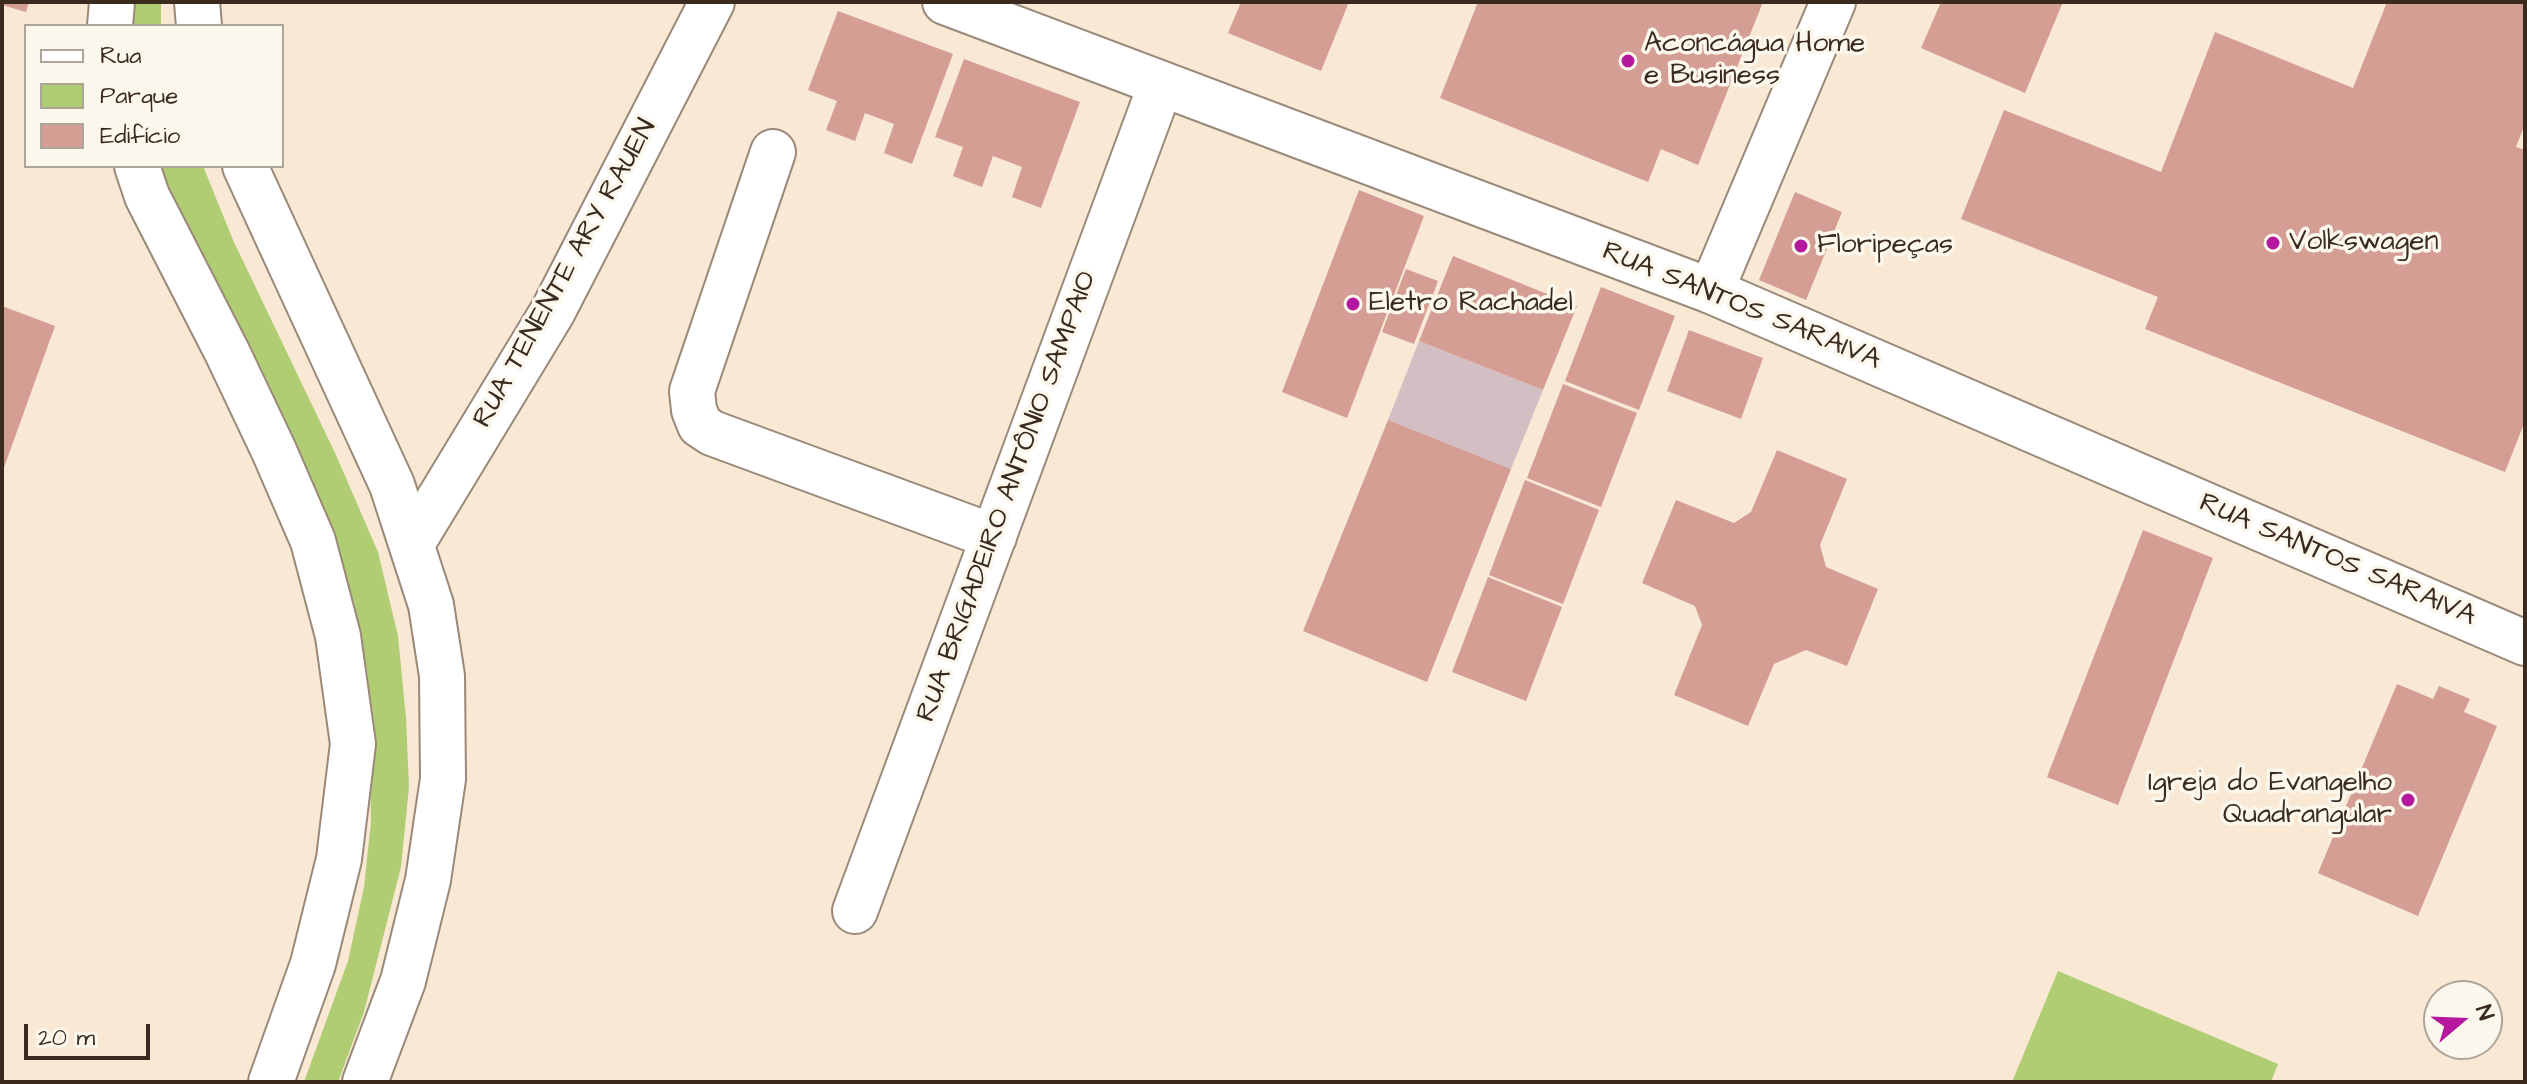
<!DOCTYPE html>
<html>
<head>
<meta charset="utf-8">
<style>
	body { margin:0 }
	#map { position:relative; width:2527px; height:1084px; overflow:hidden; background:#f8e8d4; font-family:"Architects Daughter",sans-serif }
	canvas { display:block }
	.frame { position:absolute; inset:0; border:4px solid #3b2a1e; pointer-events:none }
	.legend { position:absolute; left:24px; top:24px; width:260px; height:144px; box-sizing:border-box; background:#fbf7ec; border:2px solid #aea59a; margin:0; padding:10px 14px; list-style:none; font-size:24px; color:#3b2a1e }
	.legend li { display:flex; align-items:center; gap:16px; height:40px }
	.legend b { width:40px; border:2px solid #aea59a }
	.north { position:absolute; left:2423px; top:980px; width:80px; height:80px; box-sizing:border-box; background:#fbf7ec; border:2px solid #aea59a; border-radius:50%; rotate:71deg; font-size:22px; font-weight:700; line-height:32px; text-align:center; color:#3b2a1e }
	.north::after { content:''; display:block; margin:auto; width:28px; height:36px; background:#b5179e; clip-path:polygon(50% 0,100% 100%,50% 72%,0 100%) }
	.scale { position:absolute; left:24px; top:1024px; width:126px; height:36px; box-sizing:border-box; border:4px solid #3b2a1e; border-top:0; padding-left:10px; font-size:24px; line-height:28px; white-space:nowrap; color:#3b2a1e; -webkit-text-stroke:6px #fbf7ec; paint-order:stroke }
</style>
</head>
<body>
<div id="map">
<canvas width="2527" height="1084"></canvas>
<div class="frame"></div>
<ul class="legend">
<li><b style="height:10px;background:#fff"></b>Rua</li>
<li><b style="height:22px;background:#b0cd74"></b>Parque</li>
<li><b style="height:22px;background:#d49e95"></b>Edifício</li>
</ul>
<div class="north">N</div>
<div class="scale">20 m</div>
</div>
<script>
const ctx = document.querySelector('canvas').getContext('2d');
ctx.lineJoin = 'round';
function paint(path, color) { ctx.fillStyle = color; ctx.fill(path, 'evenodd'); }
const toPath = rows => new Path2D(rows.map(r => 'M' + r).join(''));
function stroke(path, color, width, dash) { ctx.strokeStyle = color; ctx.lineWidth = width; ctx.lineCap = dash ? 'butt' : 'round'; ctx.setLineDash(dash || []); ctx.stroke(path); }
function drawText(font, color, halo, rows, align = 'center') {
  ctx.font = font + ' "Architects Daughter",sans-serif'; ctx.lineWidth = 7; ctx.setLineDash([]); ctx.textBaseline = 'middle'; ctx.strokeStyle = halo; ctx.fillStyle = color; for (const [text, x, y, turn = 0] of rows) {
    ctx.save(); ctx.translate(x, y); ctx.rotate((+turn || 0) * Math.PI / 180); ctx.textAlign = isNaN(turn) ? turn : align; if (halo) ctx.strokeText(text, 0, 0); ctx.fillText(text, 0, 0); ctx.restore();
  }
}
paint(toPath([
	[1419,341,1543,390,1511,469,1388,420]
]), '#d2bec3');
paint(toPath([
	[124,2,161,2,161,26,124,26],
	[158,166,203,166,233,240,336,455,378,552,398,636,406,718,409,787,401,867,364,1012,338,1082,304,1082,348,961,364,887,371,822,368,676,354,603,323,513,283,421,234,318],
	[2058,971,2278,1064,2271,1082,2012,1082]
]), '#b0cd74');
paint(toPath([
	[2,2,29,2,26,12,2,5],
	[1241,2,1349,2,1321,71,1228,33],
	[1478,2,1763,2,1698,165,1661,149,1648,182,1440,98],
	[1941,2,2063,2,2025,93,1921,48],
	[2387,2,2525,2,2525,124,2516,147,2525,150,2525,421,2505,472,2145,329,2158,297,1961,219,2004,110,2161,172,2215,32,2353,88],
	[838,11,953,54,912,164,884,153,894,124,865,113,855,141,826,130,837,101,808,90],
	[964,59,1080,102,1041,208,1012,197,1022,167,993,156,982,187,953,176,963,147,935,137],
	[1359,190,1424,216,1347,418,1282,392],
	[1795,192,1842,212,1806,300,1759,280],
	[1453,256,1577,306,1543,390,1419,341],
	[1406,269,1438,281,1414,344,1382,332],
	[1601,287,1675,316,1639,410,1565,381],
	[2,306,55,326,2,473],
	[1689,330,1763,358,1741,419,1667,391],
	[1563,384,1637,413,1601,507,1527,478],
	[1388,420,1511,469,1427,682,1303,631],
	[1777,450,1847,479,1820,545,1826,567,1878,589,1847,666,1806,650,1774,664,1748,726,1674,695,1702,625,1695,606,1642,583,1676,500,1734,523,1751,512],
	[1525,480,1599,510,1563,604,1489,575],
	[2143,530,2213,558,2118,805,2047,777],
	[1488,577,1562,607,1526,701,1452,672],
	[2397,684,2433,699,2439,686,2470,699,2464,712,2497,726,2418,916,2318,873]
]), '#d49e95');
const minor = toPath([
	[773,152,692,391,694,410,700,425,712,433,994,537],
	[1711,291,1833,2],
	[413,542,553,311,712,2],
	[855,911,1161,84]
]);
const major = toPath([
	[197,2,199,26],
	[945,2,1711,291,2525,643],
	[110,26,112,2],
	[137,166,147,196,227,352,274,451,313,541,338,636,353,744,339,859,313,964,271,1082],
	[245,166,392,485,431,605,442,676,443,779,428,880,403,981,365,1082]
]);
stroke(minor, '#9a8979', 48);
stroke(major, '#9a8979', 48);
stroke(minor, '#fff', 44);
stroke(major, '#fff', 44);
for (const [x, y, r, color] of [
	[1628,61,8,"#b5179e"],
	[2273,243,8,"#b5179e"],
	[1801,246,8,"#b5179e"],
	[1353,304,8,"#b5179e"],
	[2408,800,8,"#b5179e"]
]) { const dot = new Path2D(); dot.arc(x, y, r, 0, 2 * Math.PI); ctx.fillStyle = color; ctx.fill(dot); stroke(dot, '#fbf7ec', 3); }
drawText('28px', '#3b2a1e', '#fbf7ec', [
	["Aconcágua Home",1644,45],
	["e Business",1644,77],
	["Volkswagen",2289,243],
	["Floripeças",1817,246],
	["Eletro Rachadel",1369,304],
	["Igreja do Evangelho",2392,784,"right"],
	["Quadrangular",2392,816,"right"]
], 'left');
drawText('28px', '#3b2a1e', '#fbf7ec', [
	["RUA TENENTE ARY RAUEN",566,274,-61],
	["RUA SANTOS SARAIVA",1741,307,22],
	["RUA BRIGADEIRO ANTÔNIO SAMPAIO",1008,497,-70],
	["RUA SANTOS SARAIVA",2337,561,23]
]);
</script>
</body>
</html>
